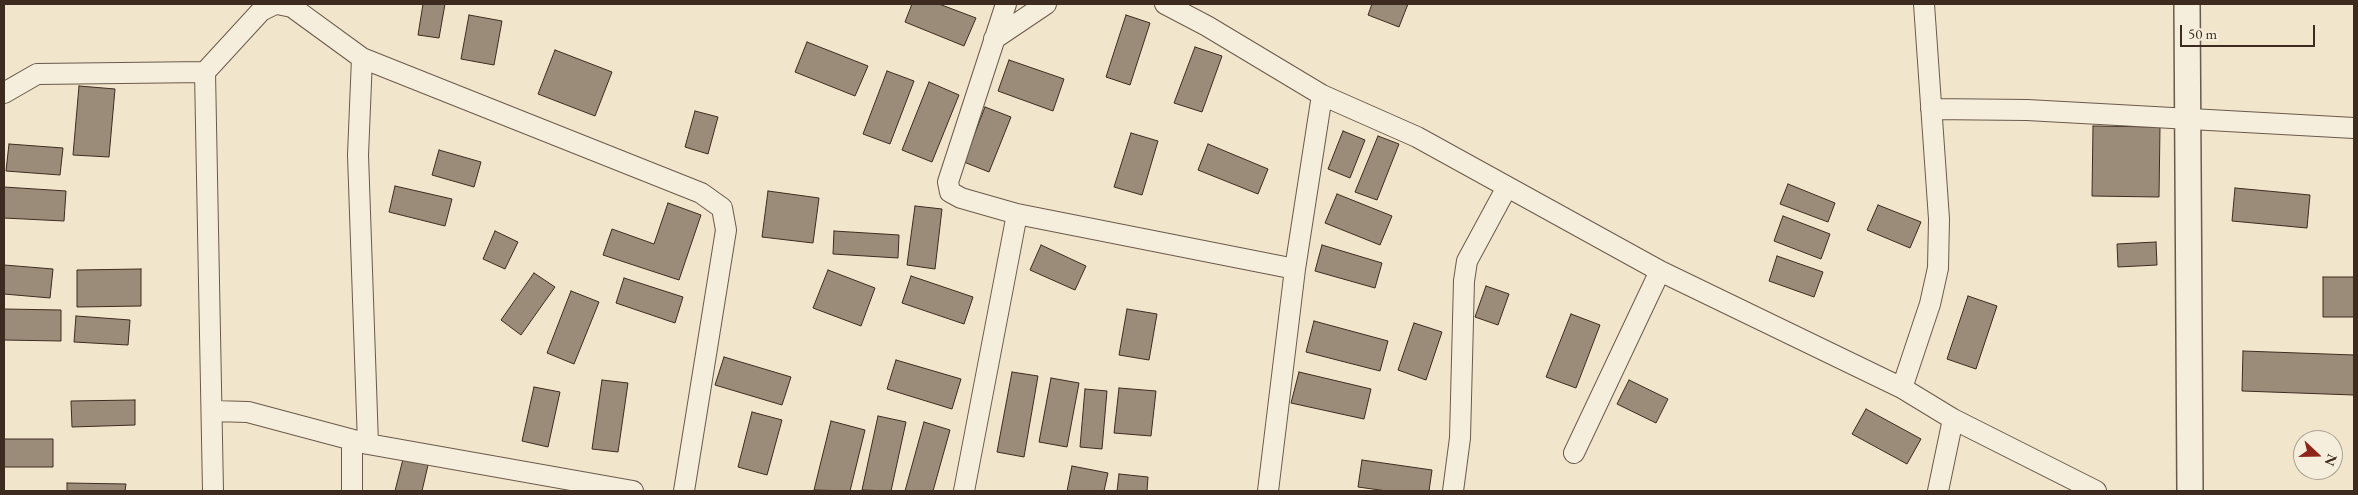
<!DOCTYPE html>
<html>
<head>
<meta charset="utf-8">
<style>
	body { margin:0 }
	#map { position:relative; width:2358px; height:495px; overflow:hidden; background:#f1e5cb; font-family:"EB Garamond",serif }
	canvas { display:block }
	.frame { position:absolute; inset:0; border:5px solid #3e2b20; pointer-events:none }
	.north { position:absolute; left:2293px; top:430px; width:50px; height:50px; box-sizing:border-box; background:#f6eedd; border:1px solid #aca091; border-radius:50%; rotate:111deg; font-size:14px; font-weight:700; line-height:20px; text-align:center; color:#3e2b20 }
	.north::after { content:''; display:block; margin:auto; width:18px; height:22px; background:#8f2418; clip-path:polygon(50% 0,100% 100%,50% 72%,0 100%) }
	.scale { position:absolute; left:2180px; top:25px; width:135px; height:22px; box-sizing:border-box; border:2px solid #3e2b20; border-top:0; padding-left:6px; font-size:15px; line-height:18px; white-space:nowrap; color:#3e2b20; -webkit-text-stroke:4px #f6eedd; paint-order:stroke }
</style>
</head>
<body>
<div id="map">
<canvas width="2358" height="495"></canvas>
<div class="frame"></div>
<div class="north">N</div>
<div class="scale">50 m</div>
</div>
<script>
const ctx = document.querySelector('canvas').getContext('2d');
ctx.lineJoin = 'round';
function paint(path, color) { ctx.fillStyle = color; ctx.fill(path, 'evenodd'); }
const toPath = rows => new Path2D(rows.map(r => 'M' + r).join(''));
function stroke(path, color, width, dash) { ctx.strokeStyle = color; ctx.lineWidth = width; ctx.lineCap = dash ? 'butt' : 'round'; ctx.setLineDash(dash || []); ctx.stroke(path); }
const building = toPath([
	[423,4,445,4,439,38,418,35,423,4],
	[912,4,939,4,976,18,964,46,905,22,912,4],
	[1372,4,1408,4,1399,27,1368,15,1372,4],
	[469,15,502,21,494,65,461,59,469,15],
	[1126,15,1150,23,1130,85,1106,77,1126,15],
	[807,42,868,66,855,96,795,72,807,42],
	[1195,47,1222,56,1202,112,1174,103,1195,47],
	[555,50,612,72,595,116,538,94,555,50],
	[1009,60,1064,79,1053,111,998,91,1009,60],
	[887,71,914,81,890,144,863,134,887,71],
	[929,82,959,95,932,162,902,150,929,82],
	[79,86,115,89,109,157,73,155,79,86],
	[985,107,1011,117,989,172,964,162,985,107],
	[695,111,718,117,708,154,685,147,695,111],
	[2093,126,2160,127,2159,197,2092,196,2093,126],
	[1343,131,1365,140,1350,178,1328,169,1343,131],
	[1131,133,1158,141,1142,195,1114,187,1131,133],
	[1378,136,1399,144,1377,200,1355,192,1378,136],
	[9,144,63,148,60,175,6,171,9,144],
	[1208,144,1268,169,1258,194,1198,170,1208,144],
	[439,150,481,162,474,187,432,175,439,150],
	[1788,184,1835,203,1828,222,1780,204,1788,184],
	[395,186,452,199,445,226,389,212,395,186],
	[4,187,66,191,64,221,4,218,4,187],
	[2235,188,2310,195,2307,228,2232,221,2235,188],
	[768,191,819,198,813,243,762,237,768,191],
	[1337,194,1392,216,1380,245,1325,223,1337,194],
	[668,203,701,215,679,280,603,255,612,229,654,244,668,203],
	[1878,205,1921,222,1910,248,1867,230,1878,205],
	[915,206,942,209,935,269,907,265,915,206],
	[1783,216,1830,234,1821,259,1774,241,1783,216],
	[495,231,518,242,505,269,483,259,495,231],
	[834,231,899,235,898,258,833,254,834,231],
	[2156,242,2157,265,2118,267,2117,244,2156,242],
	[1041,245,1086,266,1075,290,1030,270,1041,245],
	[1322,245,1382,263,1375,288,1315,271,1322,245],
	[1777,256,1823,272,1814,297,1769,281,1777,256],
	[4,265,53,269,50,298,4,294,4,265],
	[141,269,141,306,77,307,77,270,141,269],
	[828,270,875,288,861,326,813,308,828,270],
	[534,273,555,287,521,335,501,320,534,273],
	[911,276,973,297,964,324,902,303,911,276],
	[2323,277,2354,277,2354,317,2323,317,2323,277],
	[624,278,683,297,675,323,616,303,624,278],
	[1486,286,1509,294,1498,325,1475,317,1486,286],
	[571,291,599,302,574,364,547,353,571,291],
	[1968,296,1997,306,1976,369,1947,359,1968,296],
	[4,309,61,310,61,341,4,340,4,309],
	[1127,309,1157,314,1149,360,1119,355,1127,309],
	[1571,314,1600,325,1576,388,1546,377,1571,314],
	[76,316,130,320,128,345,74,342,76,316],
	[1314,321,1388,341,1380,371,1306,352,1314,321],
	[1414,323,1442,332,1426,380,1398,370,1414,323],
	[2243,351,2354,355,2354,395,2242,391,2243,351],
	[724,357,791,377,782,405,715,385,724,357],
	[896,360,961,379,952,409,887,389,896,360],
	[1012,372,1038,376,1024,457,997,452,1012,372],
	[1299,372,1371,389,1364,419,1291,403,1299,372],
	[1051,378,1079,383,1067,447,1039,442,1051,378],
	[602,380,628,383,618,452,592,449,602,380],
	[1629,380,1668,399,1656,423,1617,404,1629,380],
	[534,387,560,392,548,447,522,441,534,387],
	[1119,388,1156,391,1151,436,1114,433,1119,388],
	[1085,389,1107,391,1102,449,1080,447,1085,389],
	[135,400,135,425,72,427,71,401,135,400],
	[1866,409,1921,439,1907,464,1852,434,1866,409],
	[752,412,782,420,767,475,738,467,752,412],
	[878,416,906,422,891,491,862,490,878,416],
	[831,421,865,430,850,491,814,490,831,421],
	[924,422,950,430,933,491,905,491,924,422],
	[4,439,53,439,53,467,4,467,4,439],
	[403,459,428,465,422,491,395,491,403,459],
	[1362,460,1432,470,1429,491,1387,491,1358,487,1362,460],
	[1072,466,1108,473,1104,491,1067,491,1072,466],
	[1119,474,1148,477,1147,491,1117,491,1119,474],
	[67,483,126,484,125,491,67,491,67,483]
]);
paint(building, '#9b8c79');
stroke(building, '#3e2b20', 1);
const minor = toPath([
	[277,4,292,7,362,58,701,193,722,208,726,230,684,491],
	[1006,4,948,182,950,192,961,198,1017,214,1295,269],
	[1165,4,1207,26,1322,95,1417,137,1660,271,1902,388,1953,419,2096,491],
	[994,39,1046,4],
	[362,58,358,155,368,444],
	[205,72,213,491],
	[4,93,37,74,205,72,261,11,275,4],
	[1931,109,2027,110,2354,128],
	[1902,388,1930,304,1938,268,1939,219,1924,4],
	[213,411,248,412,368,444,633,491],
	[1574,453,1660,271],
	[352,491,352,440],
	[964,491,1017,214],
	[1268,491,1295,269,1322,95],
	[1453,491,1460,438,1464,281,1467,261,1507,187],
	[1938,491,1953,419]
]);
const tertiary = toPath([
	[2187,4,2190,491]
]);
stroke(minor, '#6b5a4b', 22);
stroke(tertiary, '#6b5a4b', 28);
stroke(minor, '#f6eedd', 20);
stroke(tertiary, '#f6eedd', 25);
</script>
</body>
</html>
